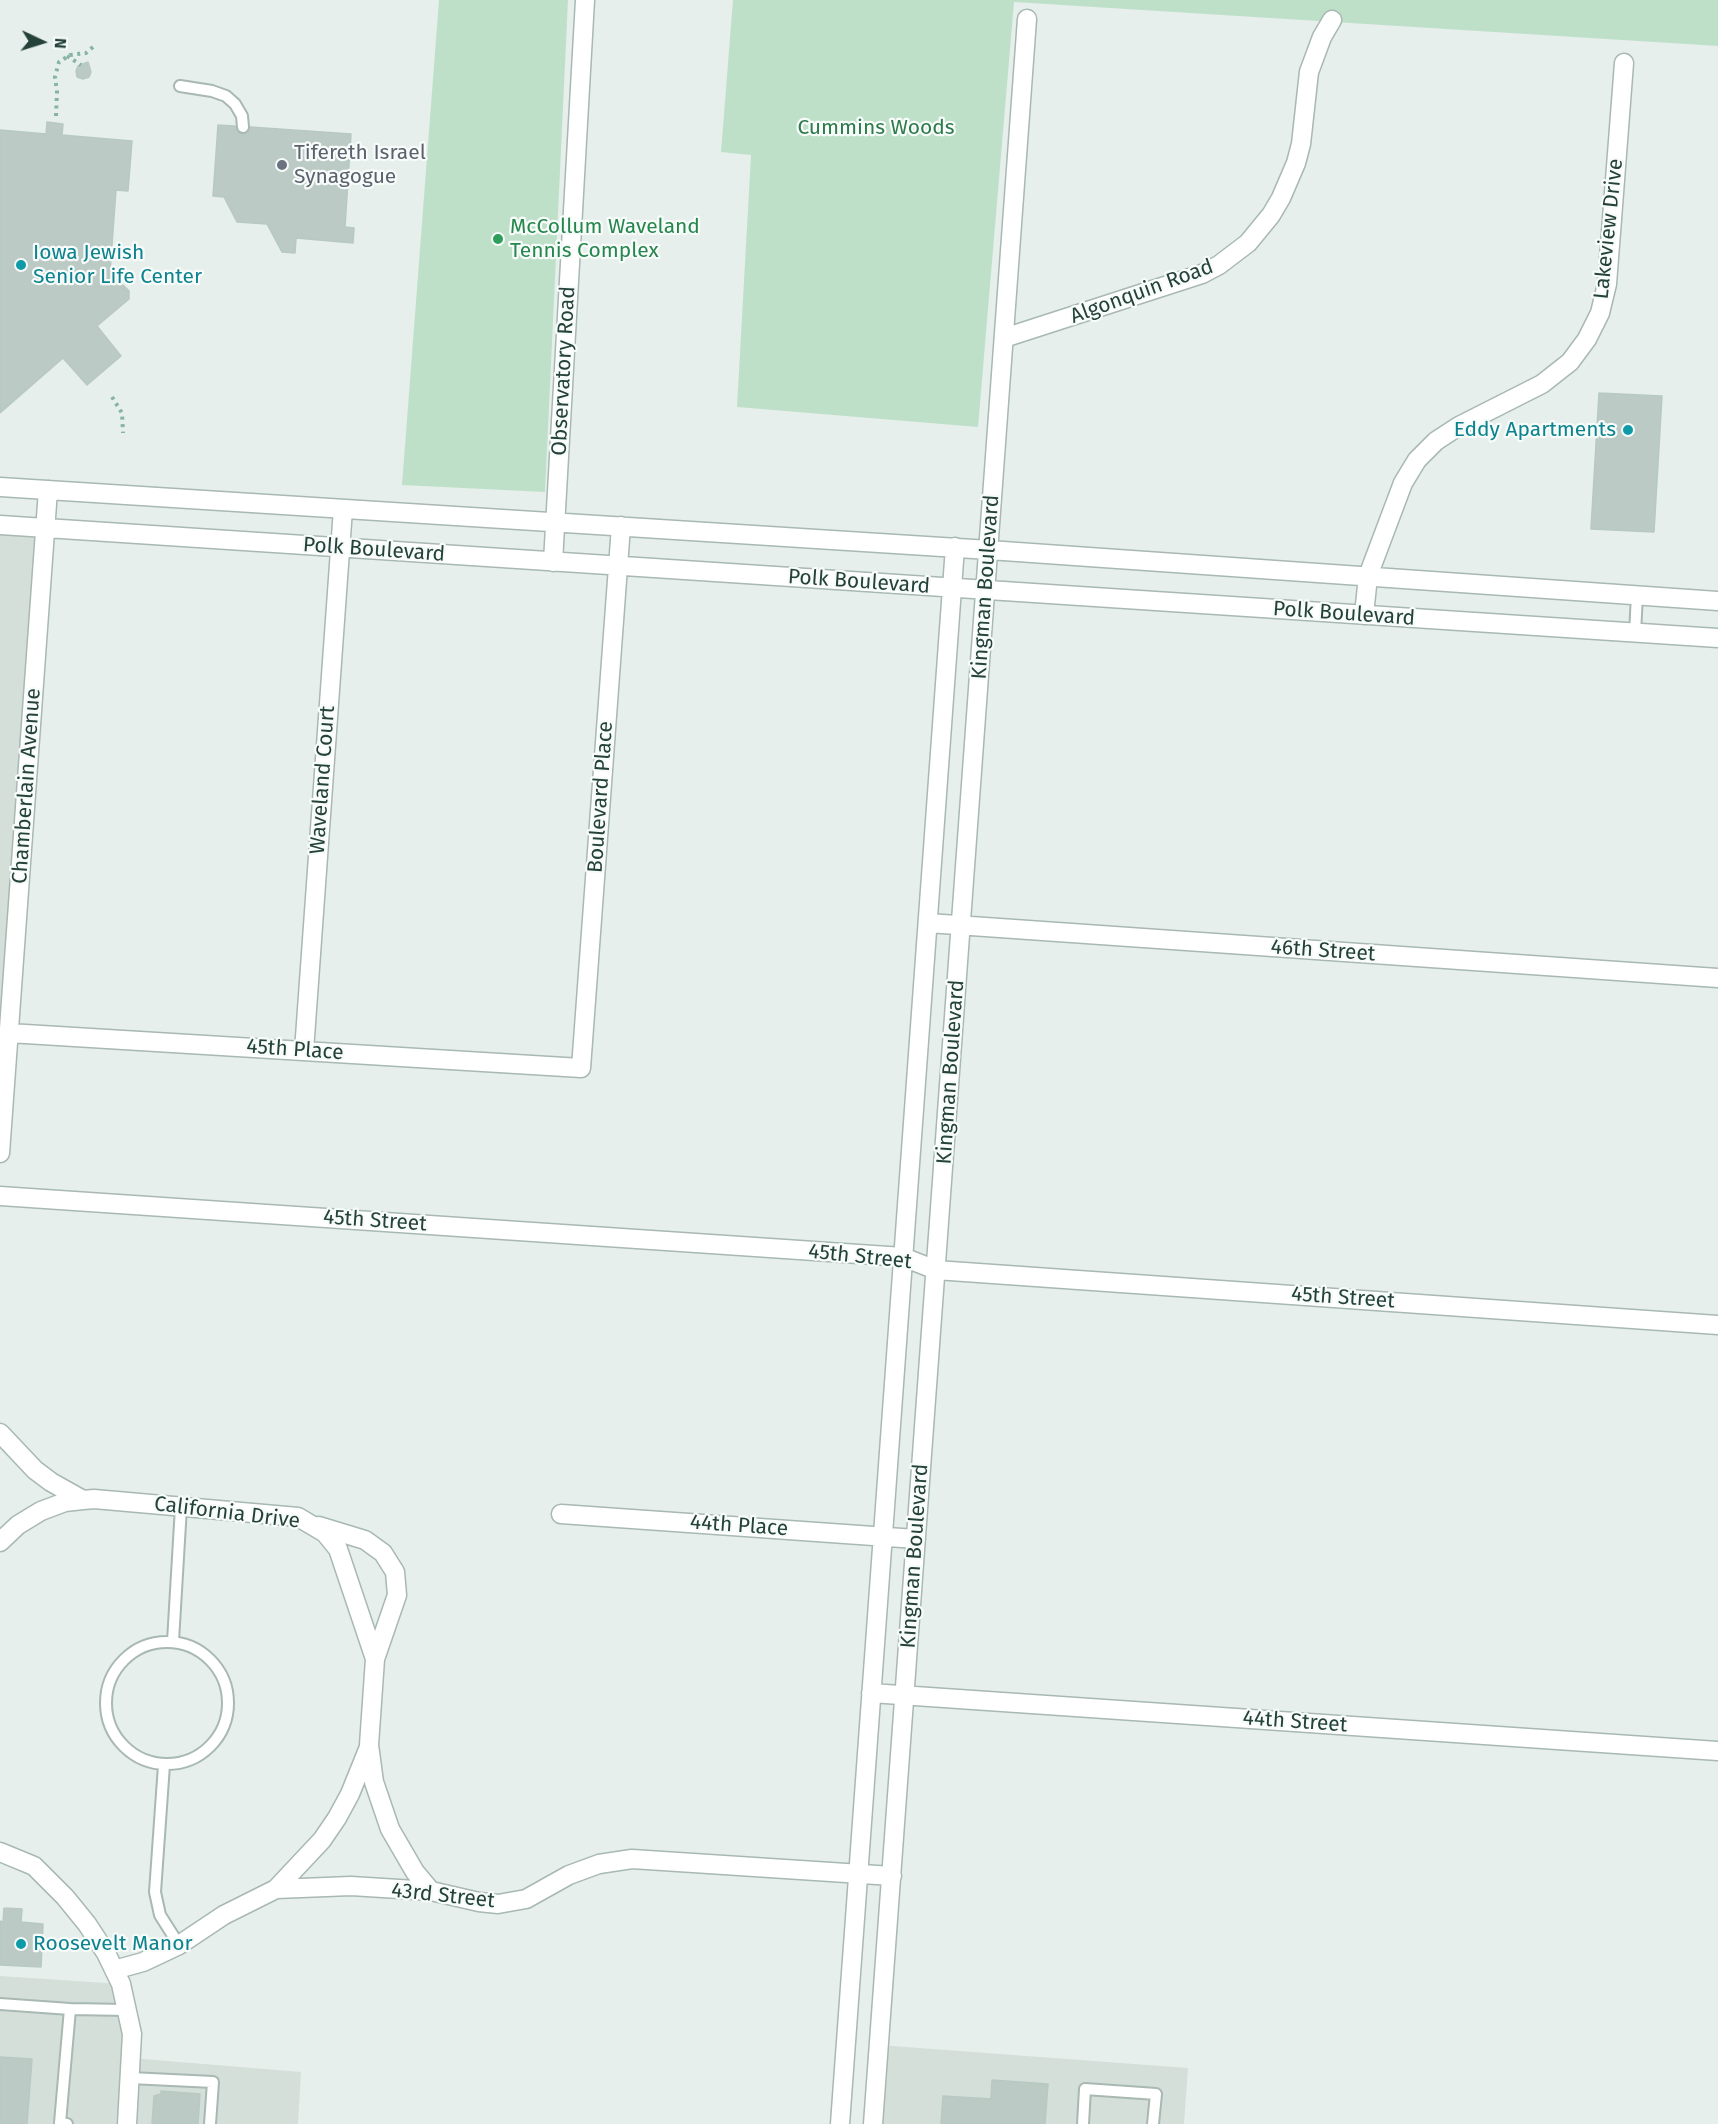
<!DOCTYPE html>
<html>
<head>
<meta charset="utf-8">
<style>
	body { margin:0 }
	#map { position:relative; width:1718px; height:2124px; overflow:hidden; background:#e6efeb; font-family:"Fira Sans",sans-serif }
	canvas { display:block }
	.north { position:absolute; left:12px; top:12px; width:60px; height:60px; -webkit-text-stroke:4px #f7fbf9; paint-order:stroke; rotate:94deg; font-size:16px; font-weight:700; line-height:24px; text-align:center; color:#24423a }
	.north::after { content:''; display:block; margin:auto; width:21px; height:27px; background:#24423a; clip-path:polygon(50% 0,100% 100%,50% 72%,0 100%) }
</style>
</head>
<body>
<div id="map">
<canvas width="1718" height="2124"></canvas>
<div class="north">N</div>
</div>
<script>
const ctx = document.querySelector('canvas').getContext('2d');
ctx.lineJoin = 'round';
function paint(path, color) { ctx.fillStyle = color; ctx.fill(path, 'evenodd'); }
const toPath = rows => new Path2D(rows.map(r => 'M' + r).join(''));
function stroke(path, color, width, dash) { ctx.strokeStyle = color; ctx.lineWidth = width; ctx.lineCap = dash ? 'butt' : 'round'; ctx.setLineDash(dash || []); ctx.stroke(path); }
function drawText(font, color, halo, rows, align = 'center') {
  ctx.font = font + ' "Fira Sans",sans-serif'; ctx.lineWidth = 4.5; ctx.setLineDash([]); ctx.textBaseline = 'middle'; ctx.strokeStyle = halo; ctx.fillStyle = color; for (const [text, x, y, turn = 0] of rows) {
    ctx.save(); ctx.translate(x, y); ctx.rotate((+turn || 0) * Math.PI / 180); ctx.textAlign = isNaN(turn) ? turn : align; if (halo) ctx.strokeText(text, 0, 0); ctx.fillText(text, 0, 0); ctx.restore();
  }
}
paint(toPath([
	[0,525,46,528,0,1153],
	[0,1976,121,1984,131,2058,301,2072,298,2124,0,2124],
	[879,2045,1188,2068,1184,2124,873,2124]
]), '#d4dfda');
paint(toPath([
	[439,0,568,0,545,492,402,485],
	[733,0,1718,0,1718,46,1014,2,978,427,737,407,751,155,721,152]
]), '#bfe0c8');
const building = toPath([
	[88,62,91,72,89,77,83,79,77,77,76,71,78,66,88,62],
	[47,122,63,124,62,135,132,141,128,191,116,190,110,272,129,291,129,299,97,326,121,356,87,385,63,358,0,413,0,130,46,134,47,122],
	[218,125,235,126,237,132,243,134,248,133,250,127,351,134,345,227,354,228,353,243,296,238,295,253,282,252,267,224,237,222,224,197,213,196,218,125],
	[1599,393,1662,396,1654,532,1591,529,1599,393],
	[4,1908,22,1909,21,1922,43,1924,41,1967,0,1965,0,1921,3,1922,4,1908],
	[0,2057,32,2059,27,2124,0,2124,0,2057],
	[992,2080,1048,2084,1045,2124,941,2124,943,2096,991,2099,992,2080],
	[161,2091,200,2094,198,2124,152,2124,154,2096,161,2094,161,2091]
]);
paint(building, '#bbcac4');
stroke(building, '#b8c9c2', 1.5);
const lane = toPath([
	[180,86,212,91,226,96,235,104,242,116,243,127],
	[1635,633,1637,595],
	[173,1641,181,1507],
	'106 1703a61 61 0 1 1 122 0a61 61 0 1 1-122 0Z',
	[164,1765,155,1892,160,1915,179,1945],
	[0,2004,70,2009],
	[130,2078,213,2082,210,2124],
	[67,2124,60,2123,70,2009,127,2010],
	[1083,2124,1085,2089,1156,2094,1153,2124]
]);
const street = toPath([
	[1004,338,1202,274,1219,265,1248,243,1271,215,1281,198,1296,163,1301,144,1309,72,1322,37,1332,20],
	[0,487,989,550,1718,601],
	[0,525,1718,638],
	[553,562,585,0],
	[1364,615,1368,576,1403,483,1417,460,1436,441,1459,426,1542,384,1570,362,1587,339,1600,313,1607,284,1624,63],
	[928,923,1718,978],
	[9,1033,581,1068,621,526],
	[304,1051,343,509],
	[0,1153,48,490],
	[0,1196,903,1257,936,1270,1718,1325],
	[0,1433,35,1470,51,1482,83,1500,94,1499,298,1517,325,1533,338,1549,375,1659,369,1745,374,1782,390,1829,415,1872,431,1891],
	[561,1514,916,1539],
	[319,1526,365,1540,383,1553,395,1572,397,1595,375,1659],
	[0,1542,18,1525,41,1511,65,1502,83,1500],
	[871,1693,1718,1751],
	[0,1852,34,1866,65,1897,87,1924,106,1953,121,1984,132,2034,127,2124],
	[276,1889,322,1840,337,1818,350,1794,369,1747],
	[114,1970,143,1962,179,1945,224,1915,276,1889,351,1886,431,1891,479,1902,498,1904,526,1899,569,1875,599,1864,632,1859,892,1876],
	[840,2124,955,547],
	[873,2124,1027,19]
]);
stroke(lane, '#a8b8b2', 14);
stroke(street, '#a8b8b2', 21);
stroke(toPath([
	[67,56,81,65],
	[56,116,57,92,55,77,59,62,70,55,86,53,93,47],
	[112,397,122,413,123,433]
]), '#86b3a5', 4, [3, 4.5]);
stroke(lane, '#fff', 10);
stroke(street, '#fff', 18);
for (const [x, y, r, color] of [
	[282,165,6,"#6b7280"],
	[498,239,6,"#2e9e5b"],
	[21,265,6,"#0f9aa8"],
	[1628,430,6,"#0f9aa8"],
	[21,1944,6,"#0f9aa8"]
]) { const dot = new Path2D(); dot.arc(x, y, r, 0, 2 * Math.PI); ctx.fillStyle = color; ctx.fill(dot); stroke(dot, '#f7fbf9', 2); }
drawText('21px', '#2d7a4b', '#f7fbf9', [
	["Cummins Woods",876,128]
]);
drawText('21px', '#5b616d', '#f7fbf9', [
	["Tifereth Israel",294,153],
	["Synagogue",294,177]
], 'left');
drawText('21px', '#27864d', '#f7fbf9', [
	["McCollum Waveland",510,227],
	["Tennis Complex",510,251]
], 'left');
drawText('21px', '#24423a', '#f7fbf9', [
	["Lakeview Drive",1609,229,-84],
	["Algonquin Road",1142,292,-20],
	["Observatory Road",564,371,-87],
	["Polk Boulevard",374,550,4],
	["Polk Boulevard",859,582,4],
	["Kingman Boulevard",986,587,-86],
	["Polk Boulevard",1344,614,4],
	["Waveland Court",323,780,-86],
	["Chamberlain Avenue",27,786,-86],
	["Boulevard Place",601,797,-86],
	["46th Street",1323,951,4],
	["45th Place",295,1050,4],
	["Kingman Boulevard",951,1072,-86],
	["45th Street",375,1221,4],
	["45th Street",860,1257,6],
	["45th Street",1343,1298,4],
	["California Drive",227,1513,7],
	["44th Place",739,1526,4],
	["Kingman Boulevard",915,1556,-86],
	["44th Street",1295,1722,4],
	["43rd Street",443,1896,6]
]);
drawText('21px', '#0d838f', '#f7fbf9', [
	["Iowa Jewish",33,253],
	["Senior Life Center",33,277],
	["Eddy Apartments",1616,430,"right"],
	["Roosevelt Manor",33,1944]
], 'left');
</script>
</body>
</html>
